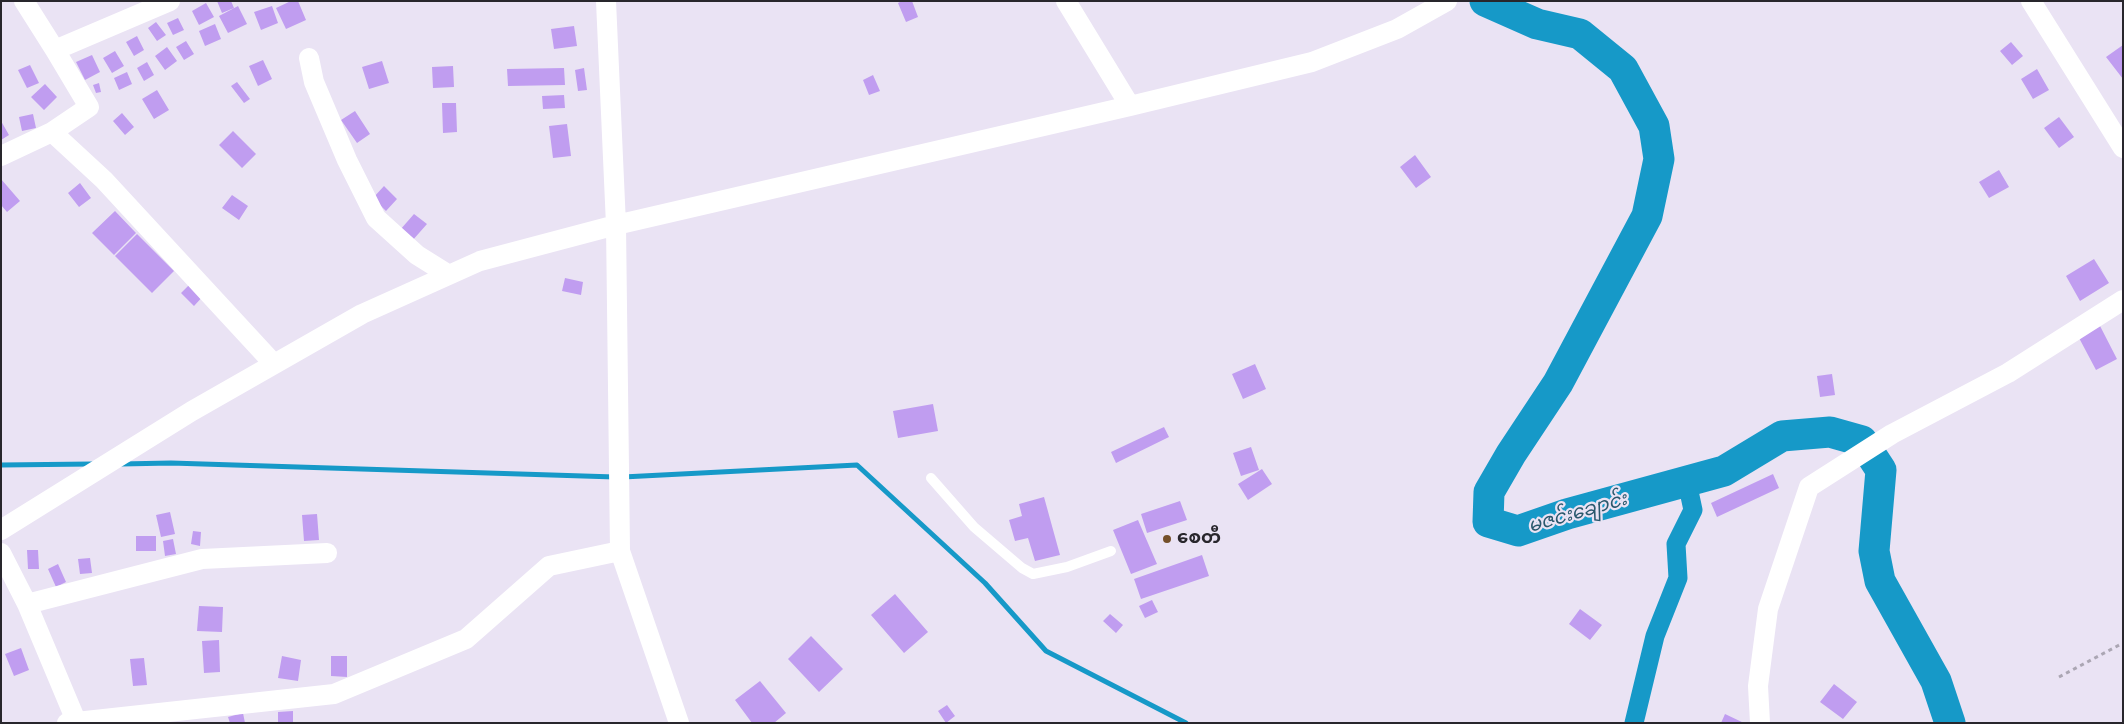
<!DOCTYPE html>
<html>
<head>
<meta charset="utf-8">
<style>
	body { margin:0 }
	#map { position:relative; width:2124px; height:724px; overflow:hidden; background:#eae3f4; font-family:"Source Sans 3",sans-serif }
	canvas { display:block }
	.frame { position:absolute; inset:0; border:2px solid #28262c; pointer-events:none }
</style>
</head>
<body>
<div id="map">
<canvas width="2124" height="724"></canvas>
<div class="frame"></div>
</div>
<script>
const ctx = document.querySelector('canvas').getContext('2d');
ctx.lineJoin = 'round';
const toPath = rows => new Path2D(rows.map(r => 'M' + r).join(''));
function stroke(path, color, width, dash) { ctx.strokeStyle = color; ctx.lineWidth = width; ctx.lineCap = dash ? 'butt' : 'round'; ctx.setLineDash(dash || []); ctx.stroke(path); }
function paint(path, color) { ctx.fillStyle = color; ctx.fill(path, 'evenodd'); }
function drawText(font, color, halo, rows, align = 'center') {
  ctx.font = font + ' "Source Sans 3","Noto Sans Myanmar",sans-serif'; ctx.lineWidth = 4.5; ctx.setLineDash([]); ctx.textBaseline = 'middle'; ctx.strokeStyle = halo; ctx.fillStyle = color; for (const [text, x, y, turn = 0] of rows) {
    ctx.save(); ctx.translate(x, y); ctx.rotate((+turn || 0) * Math.PI / 180); ctx.textAlign = isNaN(turn) ? turn : align; if (halo) ctx.strokeText(text, 0, 0); ctx.fillText(text, 0, 0); ctx.restore();
  }
}
stroke(toPath([
	[121,464,171,463,615,477],
	[1,465,92,464],
	[623,477,857,465,985,583,1046,651,1186,723]
]), '#1699c8', 5);
stroke(toPath([
	[1634,723,1655,636,1678,578,1676,544,1693,510,1687,482]
]), '#1699c8', 19);
stroke(toPath([
	[1485,1,1537,24,1580,34,1623,69,1654,126,1659,159,1647,216,1558,383,1511,454,1489,492,1488,522,1518,531,1567,514,1724,471,1782,436,1830,432,1862,441,1881,470,1874,551,1880,581,1936,681,1950,723]
]), '#1699c8', 31);
paint(toPath([
	[217,1,231,1,234,8,222,13],
	[291,1,298,1,306,20,286,29,276,8],
	[902,1,912,1,918,17,906,22,898,3],
	[206,3,214,17,199,25,192,11],
	[238,6,247,24,228,33,219,16],
	[272,6,278,23,261,30,254,12],
	[178,18,184,30,173,35,167,23],
	[156,22,166,35,157,41,148,28],
	[215,24,221,39,205,46,199,31],
	[574,26,577,46,554,49,551,29],
	[137,36,144,50,134,56,126,42],
	[186,41,194,54,184,60,176,47],
	[2011,42,2023,56,2012,65,2000,51],
	[2123,45,2123,79,2106,57],
	[167,47,177,61,165,70,155,56],
	[115,51,124,66,112,73,103,58],
	[92,55,100,72,85,80,76,62],
	[263,60,272,79,258,86,249,66],
	[382,61,389,83,369,89,362,67],
	[147,62,154,75,144,81,137,68],
	[30,65,39,83,27,88,18,70],
	[453,66,454,87,433,88,432,67],
	[564,68,565,85,508,86,507,69],
	[584,68,587,90,578,91,575,70],
	[2037,69,2049,90,2033,99,2021,79],
	[127,72,132,84,119,90,114,78],
	[873,75,880,91,869,95,863,80],
	[237,82,250,99,244,103,231,86],
	[99,83,101,92,96,93,93,85],
	[45,84,57,97,44,110,31,97],
	[157,90,169,110,154,119,142,99],
	[564,95,565,108,543,109,542,96],
	[442,103,456,103,457,132,443,133],
	[355,111,370,134,357,143,341,120],
	[122,113,134,127,125,135,113,121],
	[33,114,36,128,22,131,19,117],
	[2059,117,2074,137,2059,148,2044,128],
	[1,121,9,135,1,140],
	[567,124,571,156,553,158,549,126],
	[233,131,256,154,242,168,219,145],
	[1415,155,1431,177,1416,188,1400,167],
	[1999,170,2009,187,1989,198,1979,182],
	[1,179,20,201,7,212,1,205],
	[80,183,91,198,79,207,68,193],
	[384,186,397,199,386,211,373,198],
	[232,195,248,206,239,220,222,208],
	[115,211,136,233,114,255,92,233],
	[414,214,427,224,412,241,400,230],
	[137,234,174,271,152,293,115,256],
	[2094,259,2109,283,2080,301,2066,276],
	[565,278,583,282,581,295,562,291],
	[193,281,206,293,194,306,181,293],
	[2099,324,2117,359,2096,370,2078,336],
	[1255,364,1266,389,1243,399,1232,374],
	[1832,374,1835,395,1820,397,1817,376],
	[933,404,938,431,898,438,893,411],
	[1164,427,1169,437,1116,463,1111,452],
	[1251,447,1259,470,1241,476,1233,453],
	[1262,469,1272,484,1248,500,1238,484],
	[1773,474,1779,488,1717,517,1711,503],
	[1044,497,1060,555,1035,561,1028,538,1015,541,1009,520,1022,516,1019,504],
	[1180,501,1187,520,1147,533,1141,514],
	[170,512,175,534,161,537,156,515],
	[317,514,319,540,304,541,302,515],
	[1138,520,1157,564,1131,574,1113,530],
	[193,531,201,532,200,546,191,544],
	[136,536,156,536,156,551,136,551],
	[173,539,176,554,165,556,163,541],
	[27,550,38,550,39,569,28,569],
	[1202,555,1209,576,1141,599,1134,579],
	[90,558,92,573,80,574,78,559],
	[58,564,66,582,56,587,48,569],
	[895,594,928,632,904,653,871,615],
	[1152,600,1158,612,1145,618,1139,606],
	[199,606,223,607,222,632,197,631],
	[1580,609,1602,625,1590,640,1569,624],
	[1110,614,1123,625,1116,633,1103,621],
	[811,636,843,669,819,692,788,659],
	[219,640,220,672,204,673,202,641],
	[21,648,29,670,14,676,5,654],
	[282,656,301,660,298,681,278,678],
	[331,656,347,656,347,677,331,676],
	[144,658,147,685,133,686,130,659],
	[760,681,786,713,774,723,752,723,735,700],
	[1834,684,1857,702,1843,719,1820,702],
	[947,705,955,716,946,723,938,711],
	[293,711,293,723,278,723,278,712],
	[243,713,245,723,230,723,228,717],
	[1725,714,1744,723,1721,723]
]), '#c09df0');
stroke(toPath([
	[2059,677,2123,643]
]), '#aba6b3', 3, [4, 4]);
stroke(toPath([
	[931,478,974,527,1022,568,1033,574,1067,567,1111,551]
]), '#fff', 10);
stroke(toPath([
	[24,1,55,50],
	[606,1,616,225,620,551,679,723],
	[1066,1,1130,106],
	[2031,1,2123,148],
	[309,58,314,82,347,160,376,218,417,255,449,275],
	[52,132,104,180,274,364],
	[1,156,52,132,89,107,55,50,170,1],
	[1,530,192,411,362,314,480,261,616,225,1130,106,1312,62,1397,29,1447,1],
	[1,553,27,604,77,723],
	[27,604,202,559,327,553],
	[67,723,334,694,466,639,549,566,620,551],
	[1760,723,1758,686,1768,609,1809,487,1892,434,2008,373,2123,300]
]), '#fff', 20);
for (const [x, y, r, color] of [
	[1167,539,5,"#74502a"]
]) { const dot = new Path2D(); dot.arc(x, y, r, 0, 2 * Math.PI); ctx.fillStyle = color; ctx.fill(dot); stroke(dot, '#eae3f4', 2); }
drawText('bold 18px', '#28262c', '#eae3f4', [
	["စေတီ",1177,539]
], 'left');
drawText('italic 19px', '#2a586d', '#eae3f4', [
	["မဇင်းချောင်း",1578,514,-16]
]);
</script>
</body>
</html>
